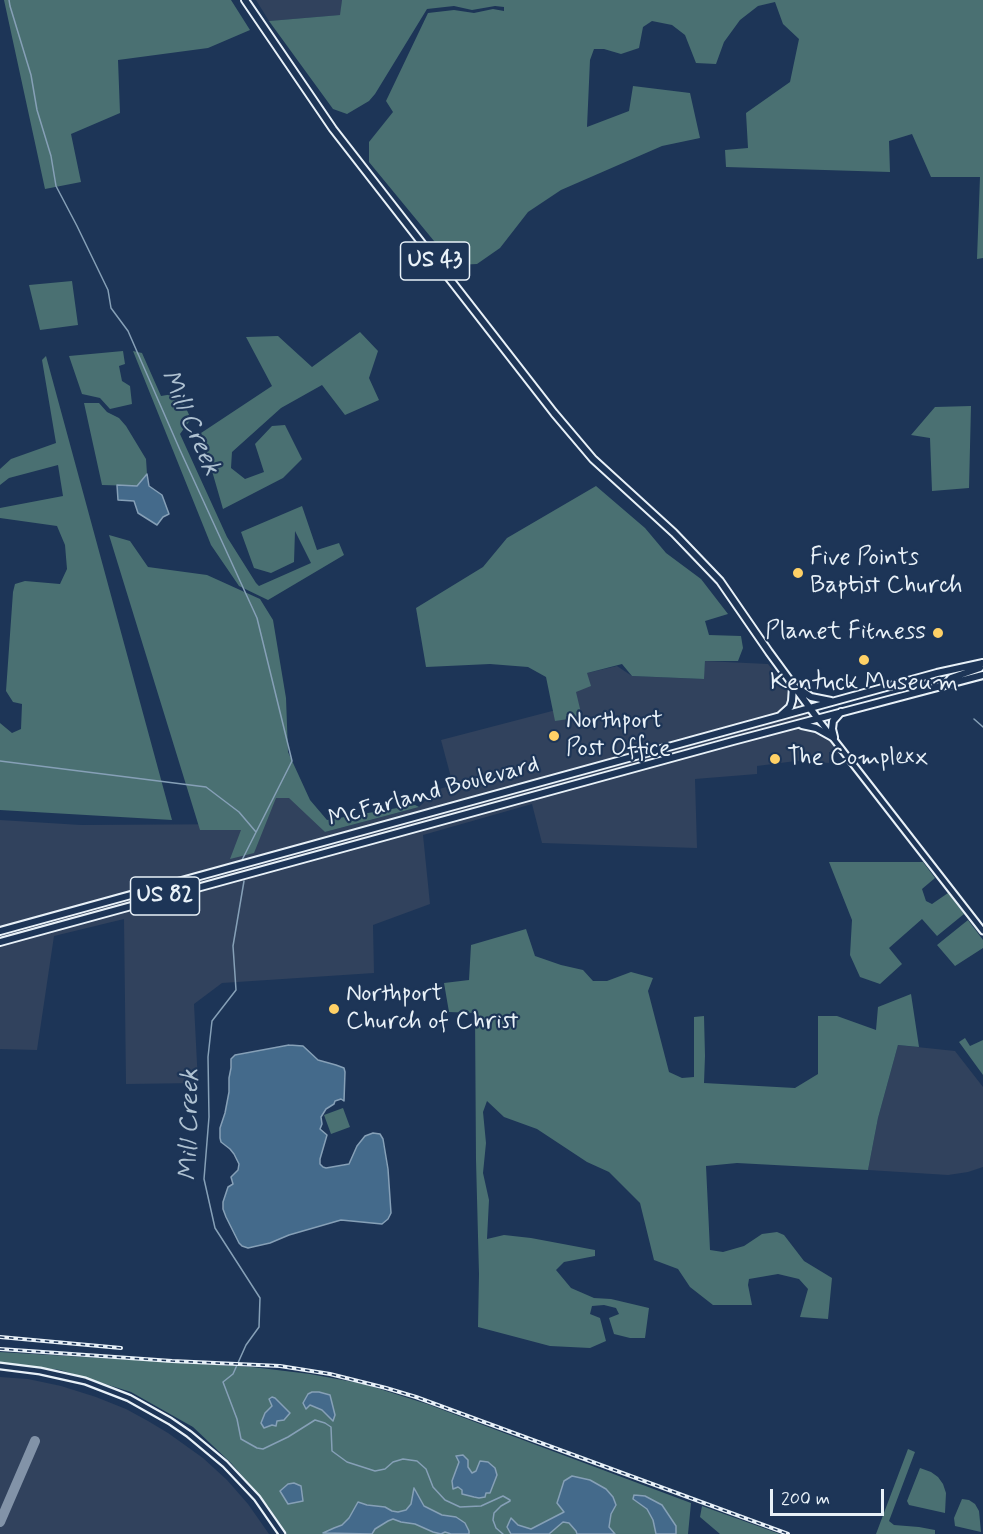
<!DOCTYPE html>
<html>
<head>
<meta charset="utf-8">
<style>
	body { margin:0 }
	#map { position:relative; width:983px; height:1534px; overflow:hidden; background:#1d3557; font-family:Mynerve,sans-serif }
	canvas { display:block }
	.scale { position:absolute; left:770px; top:1489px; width:114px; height:27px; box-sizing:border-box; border:3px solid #e8f1f8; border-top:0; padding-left:8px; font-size:18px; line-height:21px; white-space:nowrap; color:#e8f1f8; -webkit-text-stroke:4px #1d3557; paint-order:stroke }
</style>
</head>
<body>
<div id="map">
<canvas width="983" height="1534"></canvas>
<div class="scale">200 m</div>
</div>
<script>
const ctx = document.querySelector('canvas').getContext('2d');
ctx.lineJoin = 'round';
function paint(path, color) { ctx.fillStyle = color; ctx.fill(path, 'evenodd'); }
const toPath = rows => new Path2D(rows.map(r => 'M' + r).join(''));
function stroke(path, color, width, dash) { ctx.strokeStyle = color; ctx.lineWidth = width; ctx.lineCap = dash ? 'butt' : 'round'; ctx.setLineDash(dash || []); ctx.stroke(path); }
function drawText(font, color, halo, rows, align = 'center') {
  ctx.font = font + ' Mynerve,sans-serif'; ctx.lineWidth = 4.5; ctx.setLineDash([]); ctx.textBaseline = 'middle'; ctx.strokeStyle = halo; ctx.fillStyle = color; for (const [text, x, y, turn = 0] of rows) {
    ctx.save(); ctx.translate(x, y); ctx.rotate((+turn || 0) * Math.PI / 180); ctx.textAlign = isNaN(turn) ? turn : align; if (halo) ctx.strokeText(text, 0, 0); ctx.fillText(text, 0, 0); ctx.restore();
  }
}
paint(toPath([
	[256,0,342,0,341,15,269,21],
	[705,661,768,664,840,754,829,752,829,763,796,761,757,766,757,774,695,779,697,848,542,843,532,804,423,835,430,904,373,925,374,973,222,983,194,1004,198,1083,126,1084,124,919,54,936,37,1050,0,1049,0,820,81,825,258,824,275,795,295,796,325,832,419,807,436,790,453,785,441,740,556,710,587,673,617,666,632,676,703,679],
	[898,1045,955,1051,983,1087,983,1167,968,1172,948,1175,868,1170,878,1118],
	[0,1377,28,1379,61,1386,96,1397,126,1409,148,1421,168,1433,203,1458,227,1480,248,1504,269,1534,0,1534]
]), '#31425d');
paint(toPath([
	[4,0,231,0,250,30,208,48,118,60,120,113,71,134,81,182,45,189],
	[342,0,983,0,983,258,977,259,980,177,931,177,912,134,889,141,890,172,726,167,725,150,748,148,746,113,790,82,799,39,783,24,775,2,758,6,740,20,724,42,716,64,696,63,685,35,672,25,652,21,643,27,639,48,621,54,604,49,594,49,590,60,587,127,629,111,633,86,690,93,700,138,662,146,561,190,528,212,500,248,477,264,457,265,448,258,369,162,369,142,393,112,386,101,428,13,454,10,474,13,493,9,504,11,504,7,495,6,472,10,454,6,427,9,375,94,369,101,347,114,333,109,269,21,340,15],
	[72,281,78,325,40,330,29,285],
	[360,332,378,351,369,378,379,400,345,415,322,385,281,408,232,452,231,468,245,479,264,472,255,444,272,426,285,425,302,459,283,478,223,509,201,433,272,386,246,337,278,336,312,367],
	[123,351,125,364,119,366,122,381,130,386,132,404,110,409,100,398,82,394,69,356],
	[133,351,142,353,161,396,179,393,191,419,180,434,227,537,256,583,259,586,311,563,295,531,294,562,271,573,254,568,241,532,302,506,317,550,339,543,344,555,268,600,239,586,211,545],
	[46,356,172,820,0,810,0,723,12,733,21,729,22,704,13,702,6,691,13,592,15,584,25,581,60,584,67,569,65,545,57,526,0,518,0,508,63,496,58,465,9,478,0,485,0,469,11,459,56,443,42,360],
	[84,403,99,403,107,412,119,418,126,426,146,459,147,474,137,486,102,485],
	[971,406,969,488,932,491,930,438,911,435,935,407],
	[596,486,645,528,666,553,701,579,728,614,705,621,709,635,741,636,743,648,738,661,705,661,704,679,632,676,622,664,587,673,591,686,576,692,582,717,555,721,546,677,528,667,490,664,426,667,416,608,483,567,507,538],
	[109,535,130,541,148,567,207,575,260,599,273,620,286,698,288,752,310,800,327,820,415,805,419,807,325,832,289,798,276,798,254,853,230,859,241,830,200,830],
	[829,862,923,862,935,878,922,889,926,901,932,904,948,893,964,914,937,936,922,919,889,948,902,964,880,984,860,977,850,955,852,920],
	[968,920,983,940,983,948,955,966,937,945],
	[526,929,535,956,561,965,583,970,593,981,607,981,631,972,653,978,648,991,669,1072,682,1078,694,1077,694,1017,704,1016,705,1056,704,1083,795,1088,818,1074,818,1016,837,1016,876,1030,878,1007,911,994,919,1047,898,1045,878,1118,868,1170,737,1163,706,1166,710,1250,723,1252,744,1246,762,1234,777,1232,784,1235,804,1261,832,1278,828,1319,800,1317,808,1289,799,1279,778,1274,749,1279,748,1285,752,1305,713,1305,690,1287,678,1269,654,1260,640,1203,609,1172,587,1162,537,1129,504,1117,487,1101,483,1112,486,1143,483,1173,489,1200,487,1239,504,1235,531,1238,595,1250,595,1256,564,1262,556,1270,571,1288,594,1298,611,1299,649,1308,645,1338,630,1338,614,1334,609,1318,619,1314,616,1308,604,1305,592,1306,590,1314,600,1318,606,1341,590,1348,550,1346,478,1327,479,1274,476,1160,475,1013,449,1012,444,983,469,980,471,945],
	[965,1038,970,1046,983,1040,983,1075,959,1042],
	[343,1108,350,1127,331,1134,324,1115],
	[0,1352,252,1367,310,1374,364,1384,427,1404,691,1503,688,1534,287,1534,268,1506,231,1463,193,1427,131,1392,60,1370,0,1363],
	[908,1449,915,1452,889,1521,894,1525,919,1527,935,1530,935,1534,876,1534],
	[920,1468,931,1472,938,1477,943,1484,946,1493,945,1513,909,1505,907,1501],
	[962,1499,969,1500,975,1504,979,1511,981,1532,955,1526,954,1518],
	[702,1506,780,1534,720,1534,700,1517]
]), '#4a7072');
const water = toPath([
	[147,474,149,486,162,495,169,514,163,517,157,525,138,513,134,501,118,500,117,485,137,486,147,474],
	[289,1045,303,1046,318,1060,336,1065,344,1068,345,1072,344,1101,341,1099,335,1101,334,1104,326,1109,321,1117,322,1124,320,1129,327,1135,320,1159,320,1164,323,1167,326,1168,349,1164,357,1146,365,1136,373,1133,380,1134,383,1139,388,1169,391,1213,388,1219,382,1224,341,1220,289,1235,270,1243,248,1248,242,1246,239,1243,226,1217,223,1209,223,1202,228,1187,233,1184,231,1177,238,1170,239,1164,234,1154,230,1149,221,1142,220,1138,220,1128,225,1113,229,1092,229,1078,231,1068,231,1059,235,1055,289,1045],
	[312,1392,319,1392,330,1395,335,1415,333,1421,322,1410,310,1405,306,1409,303,1403,308,1394,312,1392],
	[272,1397,275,1398,290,1413,284,1420,277,1421,276,1426,272,1425,264,1428,261,1423,265,1413,272,1406,269,1399,272,1397],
	[463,1455,468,1460,468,1467,472,1473,476,1471,480,1461,488,1462,495,1468,497,1475,490,1493,486,1493,485,1497,479,1498,474,1497,462,1494,462,1490,458,1487,453,1489,452,1481,459,1462,456,1456,463,1455],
	[572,1476,590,1480,606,1489,613,1497,616,1505,611,1514,609,1527,615,1534,577,1534,576,1531,569,1523,563,1522,549,1534,511,1534,507,1527,511,1518,518,1525,531,1529,564,1512,557,1503,564,1481,572,1476],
	[294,1483,301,1486,303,1501,288,1504,280,1491,288,1484,294,1483],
	[414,1488,424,1506,442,1515,456,1517,465,1523,469,1531,469,1534,451,1534,445,1532,441,1534,433,1532,415,1524,401,1522,393,1519,388,1521,375,1529,372,1534,323,1533,334,1528,342,1525,349,1518,358,1502,367,1505,385,1507,392,1511,398,1512,406,1510,411,1504,414,1488],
	[634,1495,645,1496,662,1505,676,1526,676,1534,656,1534,653,1520,647,1509,633,1499,634,1495]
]);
paint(water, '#446a8b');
stroke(water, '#86a0b7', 1.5);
stroke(toPath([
	[9,0,10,6,31,75,37,110,51,156,56,186,77,226,108,290,111,308,128,331,180,450,257,618,292,761,242,860],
	[974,719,983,727],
	[0,761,206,787,239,812,256,832],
	[244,881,233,946,236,990,212,1021,208,1057,209,1117,204,1179,215,1228,260,1298,259,1327,246,1345,233,1374,223,1382,237,1419,241,1439,257,1448,263,1449,288,1437,315,1420,325,1423,331,1427,332,1451,347,1462,375,1471,385,1469,393,1462,403,1459,417,1461,426,1469,433,1487,445,1500,460,1507,481,1506,503,1496,510,1500,510,1501,501,1506,494,1513,493,1520,496,1528,503,1534]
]), '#86a0b7', 1.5);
stroke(toPath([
	[0,1522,35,1441]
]), '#8293a8', 10);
const secondary = toPath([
	[818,719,983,931],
	[0,1366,40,1371,85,1381,129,1398,170,1421,189,1434,225,1464,257,1498,282,1534]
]);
const highway = toPath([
	[245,0,333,129,554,413,593,459,674,533,720,581,769,652,818,719],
	[947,683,951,678,980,668,982,663],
	[799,689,811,697,831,701],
	[780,716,790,707,792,701,793,686],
	[802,725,816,728,834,738],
	[834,737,832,729,833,721,841,712],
	[0,931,937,673,983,663],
	[0,942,733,741,983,675]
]);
stroke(secondary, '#e8f1f8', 9);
stroke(highway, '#e8f1f8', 10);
stroke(secondary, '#1d3557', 4.5);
stroke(highway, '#1d3557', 6);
const rail = toPath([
	[0,1337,121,1348],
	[0,1349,172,1361,280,1366,330,1374,386,1388,416,1397,788,1534]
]);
stroke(rail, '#e8f1f8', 4);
stroke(rail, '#1d3557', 1.5, [4.5]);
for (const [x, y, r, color] of [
	[798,573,6,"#ffd166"],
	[938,633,6,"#ffd166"],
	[864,660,6,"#ffd166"],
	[554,736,6,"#ffd166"],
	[775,759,6,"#ffd166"],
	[334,1009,6,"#ffd166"]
]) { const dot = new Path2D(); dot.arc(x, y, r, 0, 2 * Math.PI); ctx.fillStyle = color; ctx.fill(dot); stroke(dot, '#1d3557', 2); }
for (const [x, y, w] of [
	[435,261,69],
	[165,896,69]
]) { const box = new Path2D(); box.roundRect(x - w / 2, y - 19, w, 38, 4.5); ctx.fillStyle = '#1d3557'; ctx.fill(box); stroke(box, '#e8f1f8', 1.5); }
drawText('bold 22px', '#e8f1f8', null, [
	["US 43",435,261],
	["US 82",165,896]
]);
drawText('24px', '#e8f1f8', '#1d3557', [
	["Five Points",810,559],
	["Baptist Church",810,587],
	["Planet Fitness",926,633,"right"],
	["Kentuck Museum",864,684,"center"],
	["Northport",566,722],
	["Post Office",566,750],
	["The Complexx",787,759],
	["Northport",346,995],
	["Church of Christ",346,1023]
], 'left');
drawText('24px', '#e8f1f8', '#1d3557', [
	["McFarland Boulevard",434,793,-15]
]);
drawText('italic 26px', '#afc2d2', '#1d3557', [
	["Mill Creek",189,423,66],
	["Mill Creek",191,1125,-89]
]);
</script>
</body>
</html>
